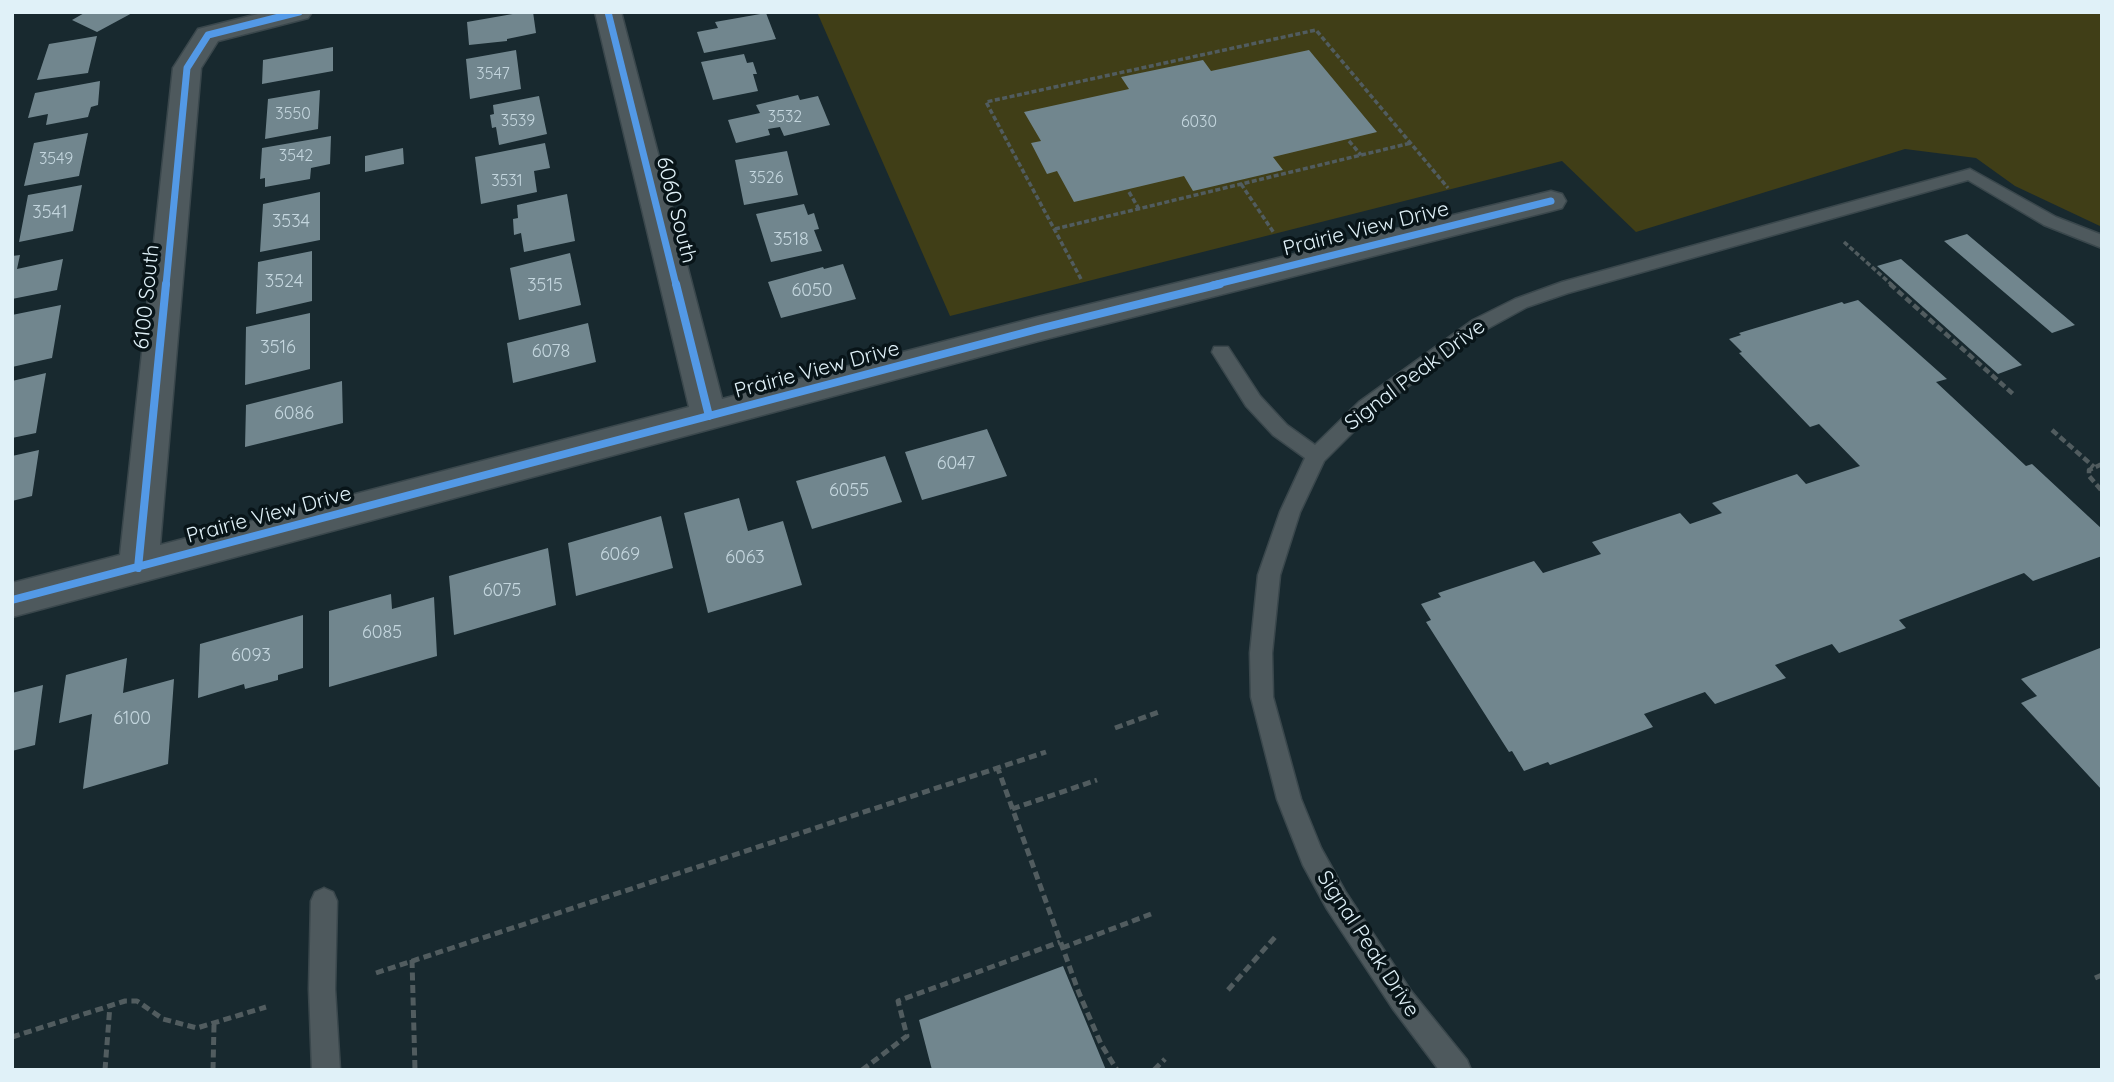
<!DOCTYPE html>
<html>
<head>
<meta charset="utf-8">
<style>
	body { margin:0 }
	#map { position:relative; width:2114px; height:1082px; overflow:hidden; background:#18292f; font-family:Quicksand,sans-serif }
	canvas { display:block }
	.frame { position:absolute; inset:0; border:14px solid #e0f1f8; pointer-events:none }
</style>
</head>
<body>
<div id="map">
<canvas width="2114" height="1082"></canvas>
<div class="frame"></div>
</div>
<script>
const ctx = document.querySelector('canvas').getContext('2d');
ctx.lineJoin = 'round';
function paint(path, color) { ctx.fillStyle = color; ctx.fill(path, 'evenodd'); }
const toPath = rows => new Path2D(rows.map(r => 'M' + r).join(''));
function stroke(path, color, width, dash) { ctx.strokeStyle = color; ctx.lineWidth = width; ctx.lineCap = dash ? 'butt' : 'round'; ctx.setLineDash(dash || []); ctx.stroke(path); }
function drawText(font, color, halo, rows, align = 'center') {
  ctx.font = font + ' Quicksand,sans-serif'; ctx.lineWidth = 7; ctx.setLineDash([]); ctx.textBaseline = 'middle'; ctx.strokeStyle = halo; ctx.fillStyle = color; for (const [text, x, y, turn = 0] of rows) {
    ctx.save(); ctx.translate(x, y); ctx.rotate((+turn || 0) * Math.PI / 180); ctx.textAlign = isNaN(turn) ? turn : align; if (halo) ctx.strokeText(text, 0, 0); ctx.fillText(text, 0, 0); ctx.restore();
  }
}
paint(toPath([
	[817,12,2102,12,2102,227,2015,186,1976,158,1905,149,1636,232,1562,161,950,316]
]), '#403e17');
paint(toPath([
	[86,12,134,12,97,32,72,20],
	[524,12,533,12,536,33,507,39,507,41,469,45,467,22],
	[766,13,776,39,704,53,697,32,718,28,715,22],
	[97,36,88,73,37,80,49,44],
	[333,47,333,71,262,84,263,60],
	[516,50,521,89,470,99,466,59],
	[1309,50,1377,132,1273,157,1283,170,1193,191,1184,176,1074,202,1057,171,1047,174,1031,143,1041,141,1024,112,1129,89,1121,77,1203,60,1211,71],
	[744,54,747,63,753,62,757,74,753,74,758,91,713,100,701,62],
	[100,81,98,105,91,107,88,117,46,125,48,114,28,118,35,93],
	[320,90,318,129,265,139,268,99],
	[798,95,800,100,818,96,830,125,784,136,780,127,768,129,770,135,736,143,728,120,760,113,756,105],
	[539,96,547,134,499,145,496,127,492,128,490,115,494,114,493,105],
	[88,133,79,176,24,186,34,143],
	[331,136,330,164,311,168,310,179,265,187,265,178,260,179,262,148],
	[545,143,550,168,534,171,537,192,481,204,475,157],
	[403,148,404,164,365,172,365,156],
	[787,151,798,195,744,205,735,160],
	[82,185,73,231,19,242,28,195],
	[320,192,320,240,260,252,263,204],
	[567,194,575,241,524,252,521,233,514,235,513,219,518,218,517,205],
	[804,204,808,215,814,213,819,229,814,230,822,251,771,262,756,214],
	[1967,234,2075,325,2052,333,1944,241],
	[312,251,312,301,256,314,258,262],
	[570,253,581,305,519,320,510,268],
	[20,255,17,269,63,259,57,290,12,299,12,256],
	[1901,259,2022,365,1998,374,1877,266],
	[843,264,856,299,781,318,768,282,823,267,824,269],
	[1858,300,1947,379,1936,382,2026,466,2032,464,2102,529,2102,556,2033,581,2024,573,1899,620,1906,628,1839,653,1832,644,1775,665,1786,678,1715,704,1705,692,1644,714,1653,727,1550,765,1548,762,1524,771,1512,751,1509,752,1426,622,1431,620,1421,604,1441,597,1438,593,1534,561,1543,573,1601,554,1592,542,1680,513,1690,524,1722,513,1712,503,1797,474,1806,484,1860,466,1819,424,1810,427,1739,353,1742,352,1729,339,1741,335,1739,333,1842,302,1844,304],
	[61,305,52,358,12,367,12,315],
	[310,313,310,369,245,385,246,327],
	[588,323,596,362,513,383,507,343],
	[46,373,36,433,12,438,12,381],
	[342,381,343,423,245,447,246,405],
	[987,429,1007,476,922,500,905,452],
	[39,450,32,496,12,501,12,456],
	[885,456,902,502,812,529,796,481],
	[739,498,748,531,783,521,802,585,708,613,684,513],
	[661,516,673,568,576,596,568,543],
	[548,548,556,605,454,635,449,576],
	[391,594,392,609,434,597,437,656,329,687,329,611],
	[303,615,303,668,278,675,278,680,245,689,244,684,198,698,200,644],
	[2100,648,2102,650,2102,790,2021,703,2037,696,2021,679],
	[127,658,123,693,174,679,168,764,83,789,92,714,59,723,66,675],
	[43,685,35,745,12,751,12,693],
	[1063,966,1106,1070,932,1070,919,1020]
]), '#71868e');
const service = toPath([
	[1970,169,2056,217,2102,235,2102,248,2044,225,1968,180,1568,293,1527,307,1485,330,1373,412,1324,461,1300,512,1280,575,1272,653,1273,697,1301,799,1321,848,1345,891,1411,991,1467,1060,1471,1070,1439,1070,1393,1009,1327,909,1303,865,1277,799,1251,697,1250,653,1258,575,1280,512,1305,458,1273,435,1246,406,1212,352,1214,347,1228,347,1260,396,1287,425,1315,445,1359,402,1473,320,1515,299,1562,282,1970,169],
	[324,888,333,892,337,901,335,989,340,1070,312,1070,309,989,311,901,315,892,324,888]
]);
const minor = toPath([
	[266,12,312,12,308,18,218,41,201,68,160,545,689,407,595,12,621,12,722,399,1038,317,1551,191,1562,194,1566,201,1562,208,1551,211,1038,341,12,617,12,583,120,555,173,68,198,29,266,12]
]);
stroke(service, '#3a474c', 3);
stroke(minor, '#3a474c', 3);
stroke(toPath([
	[1349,141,1361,155],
	[1241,184,1274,233],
	[1129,192,1139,209],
	[1055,229,1411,143],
	[1844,242,1892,285],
	[1081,279,986,102,1316,30,1448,188]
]), '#515c5f', 3.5, [5, 2.5]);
stroke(toPath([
	[1890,284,2013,394],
	[2052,430,2094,467],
	[2102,464,2089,470,2089,476,2102,491]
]), '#515c5f', 4.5, [7, 3.5]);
stroke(toPath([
	[1115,728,1159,712],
	[997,766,1079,993,1101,1044,1117,1070],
	[1012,809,1097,780],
	[1062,948,1151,914],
	[412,960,415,1070],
	[376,973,1046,752],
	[2095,978,2102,975],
	[1228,990,1276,936],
	[12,1037,125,1001,137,1001,163,1019,197,1028,266,1007],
	[105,1070,110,1005],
	[213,1070,214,1025],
	[862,1070,907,1036,898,1001,1060,942],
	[1154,1070,1165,1059]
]), '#515c5f', 5, [8, 4.5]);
paint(service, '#4e595d');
paint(minor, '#4e595d');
stroke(toPath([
	[608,12,676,285],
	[166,285,187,68,208,35,299,12],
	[1213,285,1551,201]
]), '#5399e6', 7);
stroke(toPath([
	[676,284,709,416],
	[138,568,166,284],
	[12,600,1038,329,1220,284]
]), '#5399e6', 8);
drawText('16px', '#c4d6de', null, [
	["3547",493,74],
	["3550",293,114],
	["3532",785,117],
	["3539",518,121],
	["6030",1199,122],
	["3542",296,156],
	["3549",56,159],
	["3526",766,178],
	["3531",507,181]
]);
drawText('18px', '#c4d6de', null, [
	["3541",50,213],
	["3534",291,222],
	["3518",791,240],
	["3524",284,282],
	["3515",545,286],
	["6050",812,291],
	["3516",278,348],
	["6078",551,352],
	["6086",294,414],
	["6047",956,464],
	["6055",849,491],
	["6069",620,555],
	["6063",745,558],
	["6075",502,591],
	["6085",382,633],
	["6093",251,656],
	["6100",132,719]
]);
drawText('21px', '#e0f1f8', '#081418', [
	["6060 South",676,210,76],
	["Prairie View Drive",1366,229,-14],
	["6100 South",147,297,-84],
	["Prairie View Drive",817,370,-15],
	["Signal Peak Drive",1415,375,-37],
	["Prairie View Drive",269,515,-15],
	["Signal Peak Drive",1368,944,57]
]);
</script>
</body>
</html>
